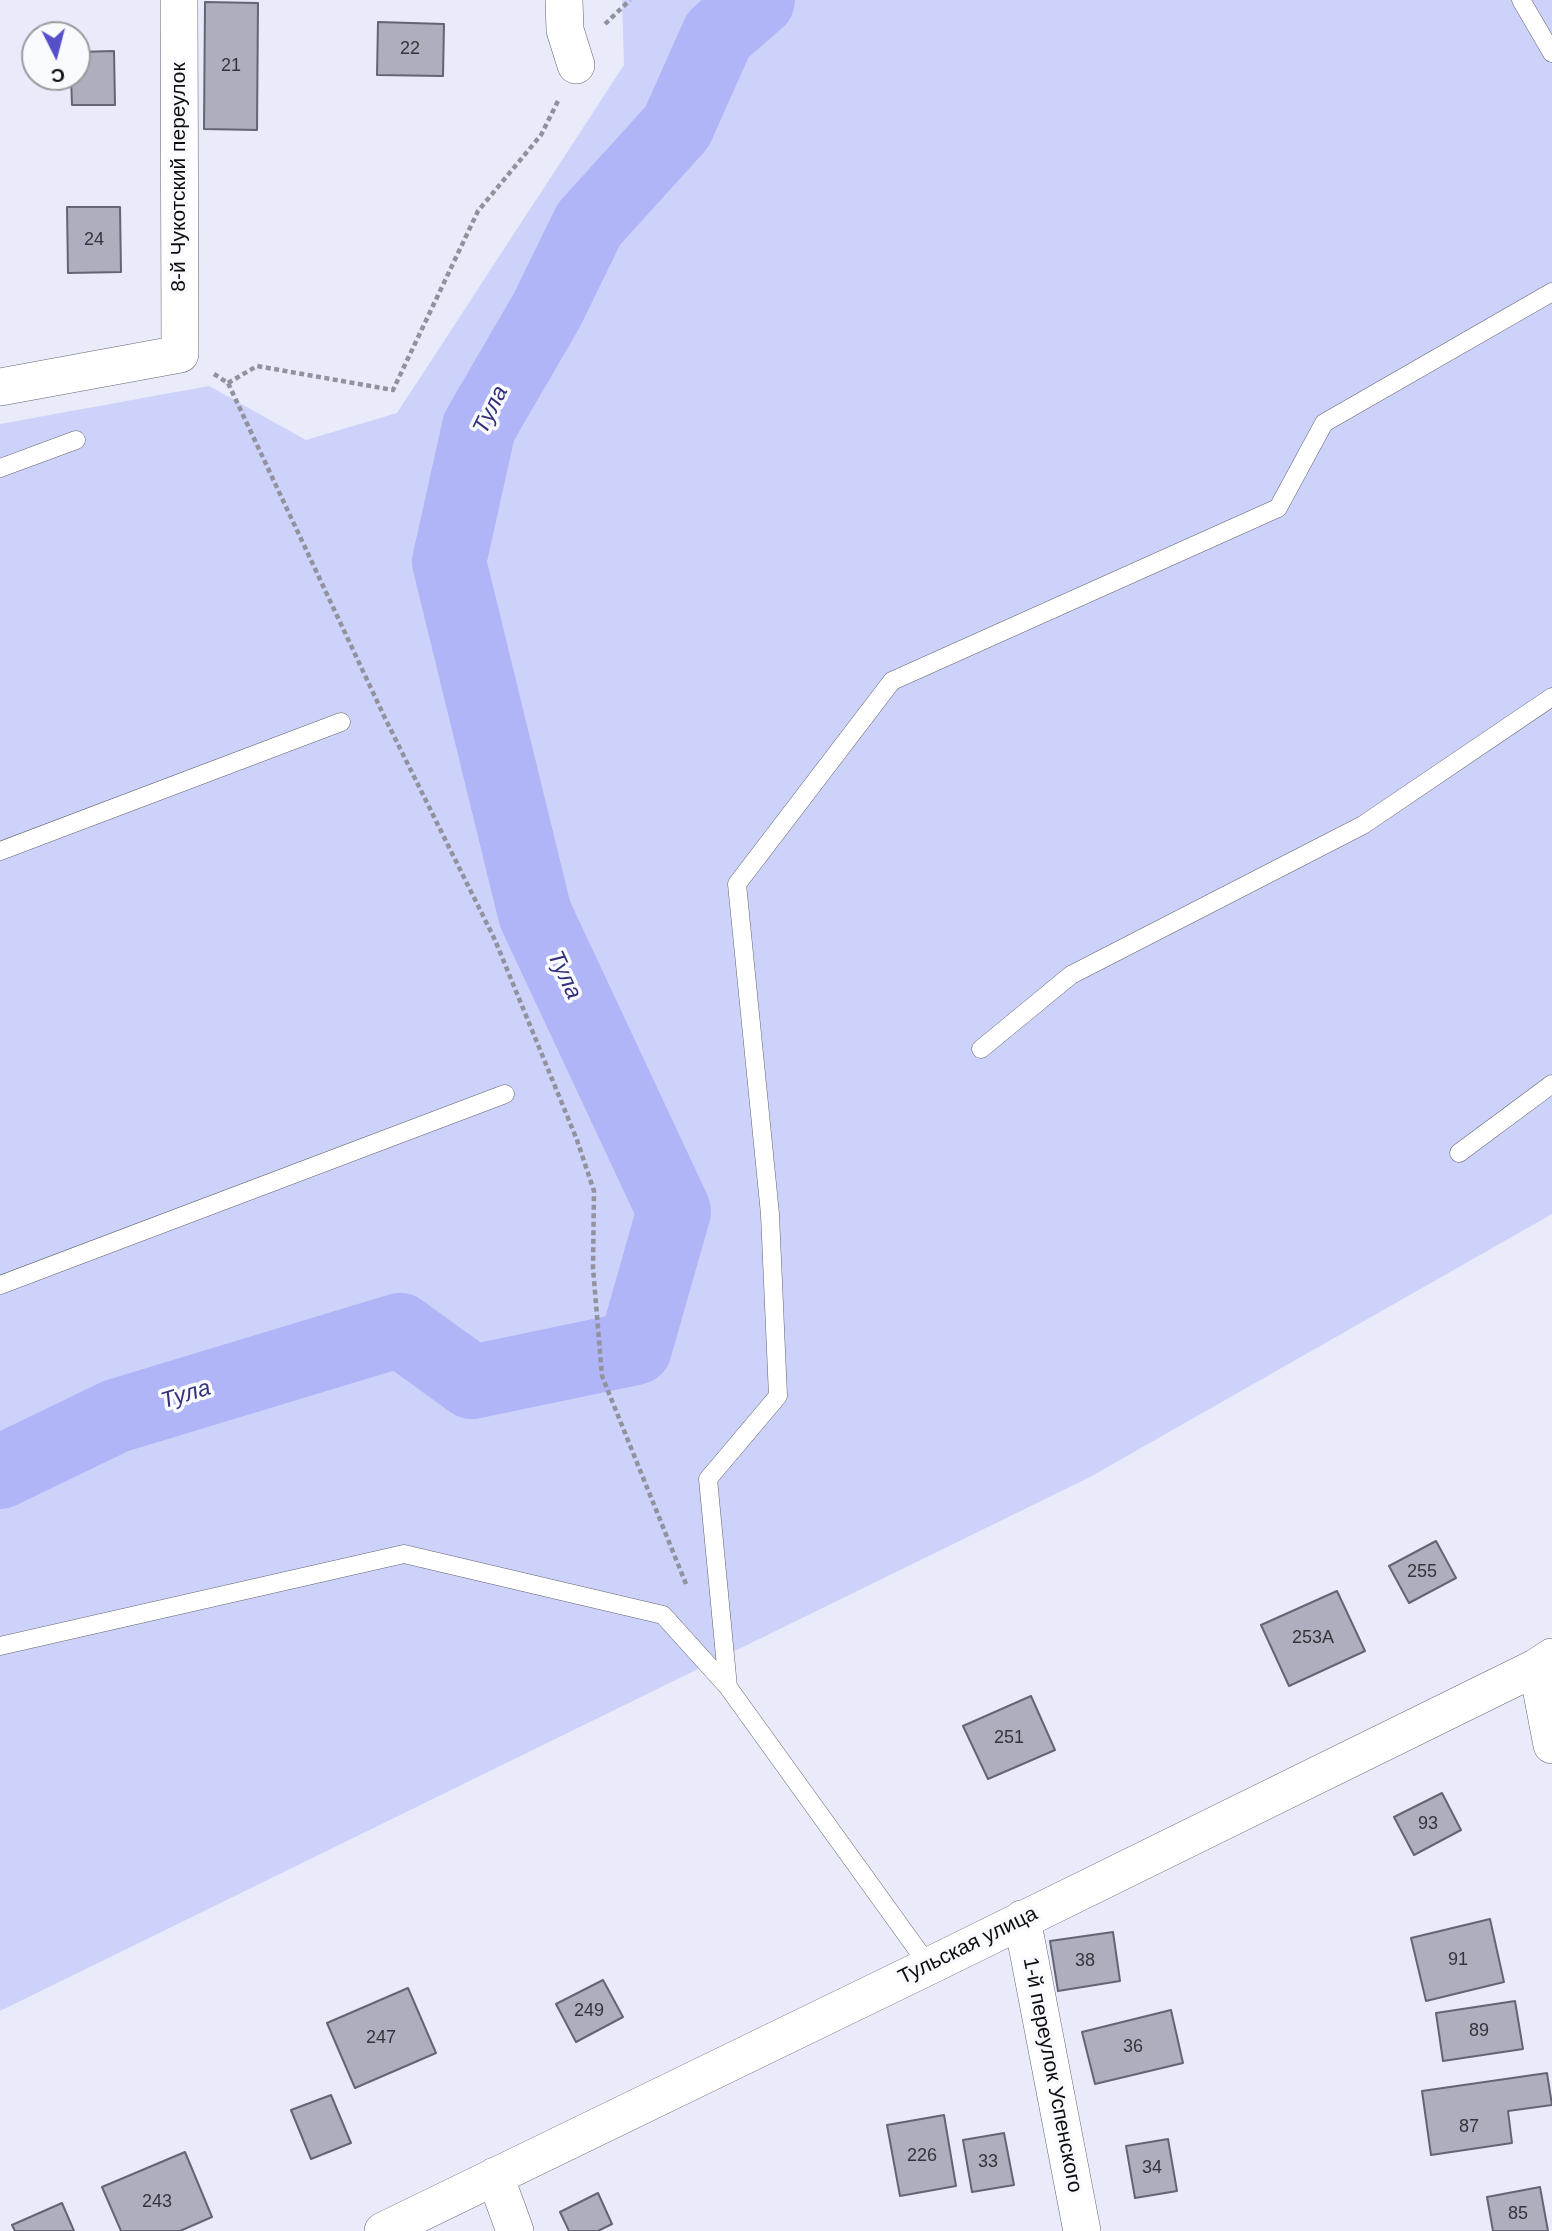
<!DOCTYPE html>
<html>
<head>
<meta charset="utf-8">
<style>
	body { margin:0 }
	#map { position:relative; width:1552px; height:2231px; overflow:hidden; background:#e9ebfa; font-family:Arial,sans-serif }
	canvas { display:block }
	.north { position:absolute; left:21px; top:21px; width:70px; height:70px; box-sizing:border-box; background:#f9fafd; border:2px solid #9a9b9f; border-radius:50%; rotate:174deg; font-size:19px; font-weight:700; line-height:28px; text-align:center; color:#0c0c11 }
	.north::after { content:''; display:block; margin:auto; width:24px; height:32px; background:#5550c8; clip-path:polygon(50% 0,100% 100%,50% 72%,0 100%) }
</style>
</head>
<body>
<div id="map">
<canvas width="1552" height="2231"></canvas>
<div class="north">С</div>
</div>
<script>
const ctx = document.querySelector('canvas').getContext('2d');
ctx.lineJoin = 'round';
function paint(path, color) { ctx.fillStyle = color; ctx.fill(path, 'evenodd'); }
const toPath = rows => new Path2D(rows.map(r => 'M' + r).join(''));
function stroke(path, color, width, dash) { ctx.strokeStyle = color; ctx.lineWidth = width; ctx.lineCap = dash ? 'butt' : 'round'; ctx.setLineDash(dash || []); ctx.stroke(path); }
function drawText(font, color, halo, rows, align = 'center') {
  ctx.font = font + ' Arial,sans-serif'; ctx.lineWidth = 7; ctx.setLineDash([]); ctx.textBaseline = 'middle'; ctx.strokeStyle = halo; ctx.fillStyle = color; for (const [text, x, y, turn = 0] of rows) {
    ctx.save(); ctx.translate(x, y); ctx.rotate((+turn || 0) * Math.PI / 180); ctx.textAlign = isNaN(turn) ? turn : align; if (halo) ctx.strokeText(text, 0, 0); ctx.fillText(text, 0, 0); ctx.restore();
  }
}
paint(toPath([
	[622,0,1552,0,1552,1214,1090,1477,0,2011,0,424,209,386,306,440,397,413,624,65]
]), '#cdd2fa');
stroke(toPath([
	[0,1472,116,1416,400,1330,472,1382,635,1348,674,1211,535,914,449,562,479,427,547,310,589,224,677,127,718,35,758,0]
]), '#afb5f7', 74);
const building = toPath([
	[205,2,258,3,257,130,204,129,205,2],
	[378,22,444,24,443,76,377,75,378,22],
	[114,51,115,105,72,105,71,77,77,77,77,52,114,51],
	[67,207,120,207,121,272,68,273,67,207],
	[1436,1541,1456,1578,1409,1603,1389,1566,1436,1541],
	[1337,1591,1365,1651,1289,1686,1261,1625,1337,1591],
	[1031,1696,1055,1750,988,1779,963,1726,1031,1696],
	[1442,1793,1461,1830,1414,1855,1394,1817,1442,1793],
	[1490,1919,1504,1982,1426,2001,1411,1938,1490,1919],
	[1113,1932,1120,1981,1058,1991,1050,1941,1113,1932],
	[603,1980,623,2017,576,2042,556,2004,603,1980],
	[408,1988,436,2053,355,2088,327,2023,408,1988],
	[1515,2001,1523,2049,1443,2061,1436,2013,1515,2001],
	[1171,2010,1183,2063,1095,2084,1082,2032,1171,2010],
	[1547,2073,1552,2105,1508,2111,1512,2143,1431,2155,1422,2091,1547,2073],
	[331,2095,351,2143,311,2159,291,2110,331,2095],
	[944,2115,956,2186,900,2196,887,2125,944,2115],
	[1004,2133,1014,2185,972,2192,963,2140,1004,2133],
	[1168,2139,1177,2191,1135,2198,1126,2146,1168,2139],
	[185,2152,212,2217,180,2231,121,2231,102,2187,185,2152],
	[1540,2187,1548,2231,1493,2231,1487,2197,1540,2187],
	[598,2193,612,2224,598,2231,569,2231,560,2212,598,2193],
	[62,2203,74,2231,15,2231,12,2225,62,2203]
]);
paint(building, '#adafbe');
stroke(building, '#636572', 2);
const service = toPath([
	[1521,0,1552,53],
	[0,468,76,440],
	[0,851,341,722],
	[981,1049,1071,975,1363,825,1552,697],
	[1459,1153,1552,1084],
	[0,1285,505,1094],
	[0,1646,404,1554,663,1615,728,1687],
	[929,1966,728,1687,708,1479,778,1396,770,1214,737,884,892,681,1278,508,1324,423,1552,292]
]);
const minor = toPath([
	[564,0,565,30,576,65],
	[0,387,180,354,179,0],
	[1537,1667,1552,1745],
	[1022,1919,1082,2231],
	[495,2176,515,2231],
	[383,2231,929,1966,1537,1667,1552,1657]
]);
stroke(service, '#636471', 19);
stroke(minor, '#636471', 38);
stroke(toPath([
	[605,24,630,0],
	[214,374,228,383,384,716,495,940,577,1140,594,1191,593,1268,602,1376,686,1584],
	[228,383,257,366,393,390,478,211,541,135,559,99]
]), '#91929d', 4.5, [5, 3.5]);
stroke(service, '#fff', 18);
stroke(minor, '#fff', 37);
drawText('18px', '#34353c', null, [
	["22",410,49],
	["21",231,66],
	["24",94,240],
	["255",1422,1572],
	["253А",1313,1638],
	["251",1009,1738],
	["93",1428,1824],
	["91",1458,1960],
	["38",1085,1961],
	["249",589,2011],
	["89",1479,2031],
	["247",381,2038],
	["36",1133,2047],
	["87",1469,2127],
	["226",922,2156],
	["33",988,2162],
	["34",1152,2168],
	["243",157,2202],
	["85",1518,2214]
]);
drawText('21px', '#0c0c11', '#f9fafd', [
	["8-й Чукотский переулок",179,177,-90],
	["Тульская улица",968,1946,-26],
	["1-й переулок Успенского",1052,2075,79]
]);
drawText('italic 23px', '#33307b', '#f9fafd', [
	["Тула",491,410,-64],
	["Тула",564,975,65],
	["Тула",186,1395,-17]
]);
</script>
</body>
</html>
